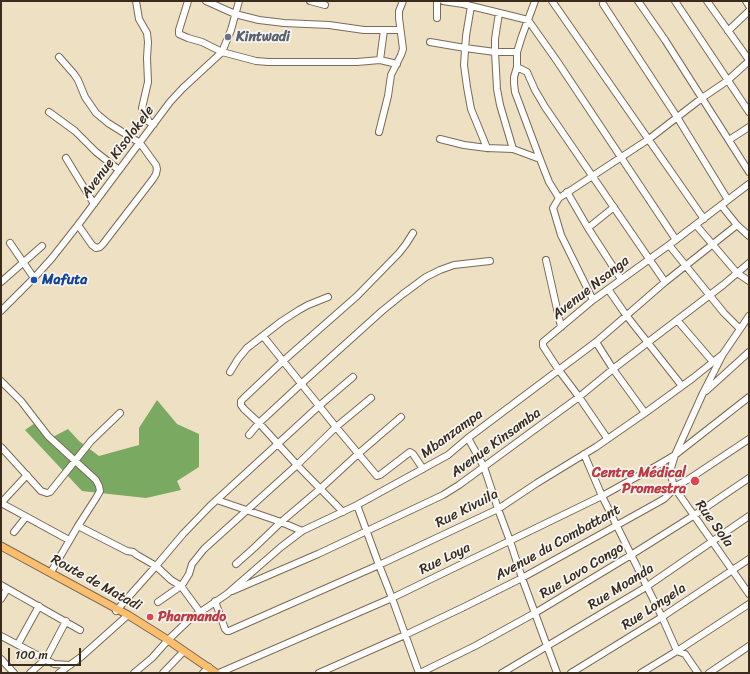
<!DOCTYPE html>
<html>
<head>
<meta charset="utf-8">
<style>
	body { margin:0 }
	#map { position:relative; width:750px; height:674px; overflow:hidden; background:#eee0c2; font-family:Sriracha,sans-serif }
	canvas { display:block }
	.frame { position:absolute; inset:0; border:2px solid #3b2a1e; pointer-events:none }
	.scale { position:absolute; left:8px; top:648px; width:73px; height:18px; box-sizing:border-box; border:2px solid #3b2a1e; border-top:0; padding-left:5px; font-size:12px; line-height:14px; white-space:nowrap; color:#3b2a1e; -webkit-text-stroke:3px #f6f6f2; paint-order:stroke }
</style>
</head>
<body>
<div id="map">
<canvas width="750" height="674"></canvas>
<div class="frame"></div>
<div class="scale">100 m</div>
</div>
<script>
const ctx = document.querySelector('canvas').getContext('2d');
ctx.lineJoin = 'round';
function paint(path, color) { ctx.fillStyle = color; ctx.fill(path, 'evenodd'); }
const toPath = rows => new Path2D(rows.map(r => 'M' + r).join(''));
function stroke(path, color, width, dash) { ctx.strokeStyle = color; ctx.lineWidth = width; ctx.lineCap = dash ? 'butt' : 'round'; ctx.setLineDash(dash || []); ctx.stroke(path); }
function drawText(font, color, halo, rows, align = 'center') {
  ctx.font = font + ' Sriracha,sans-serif'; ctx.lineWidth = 3.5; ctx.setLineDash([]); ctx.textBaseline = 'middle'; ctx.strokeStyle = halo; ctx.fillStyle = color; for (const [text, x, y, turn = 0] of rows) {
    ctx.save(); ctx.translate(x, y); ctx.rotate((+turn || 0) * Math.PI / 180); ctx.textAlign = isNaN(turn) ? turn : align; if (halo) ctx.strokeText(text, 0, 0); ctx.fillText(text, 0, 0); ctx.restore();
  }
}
paint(toPath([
	[157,400,177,424,199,434,199,467,177,481,181,490,146,498,82,491,25,430,35,423,49,439,68,429,79,441,99,456,139,445,139,428]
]), '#7aa962');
const minor = toPath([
	[136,1,139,19,147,33,148,42,147,58,148,82,142,108,149,122,154,124],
	[188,1,179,30,179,34,188,38,202,42,222,52,256,61,268,62,357,62,380,60,397,64],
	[206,1,235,14,259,20,284,23,329,25,364,30,400,30],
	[310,1,325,5],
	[437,1,437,18],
	[443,1,463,4,528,20,557,61,676,240],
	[535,1,522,36,517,52,517,67,514,77,514,83,515,92,540,159,549,182,559,198],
	[552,1,704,219],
	[638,1,665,40,749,172],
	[675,1,749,112],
	[707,1,749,60],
	[746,1,749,6],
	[603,4,677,117,728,200],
	[471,6,466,36,464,65,467,87,471,109,487,148],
	[499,13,495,39,495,52,497,89,500,105,513,149],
	[728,31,749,11],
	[430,42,465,48,495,52,517,52],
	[59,57,74,74,78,80,85,97,96,113,108,123,140,143,156,165,157,169,156,174,153,179,103,244,100,247,96,248,92,245,78,225],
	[380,60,384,30],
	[517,67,527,72,535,90,545,107,665,282],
	[49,112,75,131,96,152,119,170],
	[379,132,388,96,391,75,401,55,403,49,399,18,399,11,403,1],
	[440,139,464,145,487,148,513,149,540,159],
	[729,140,749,127],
	[66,158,94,204],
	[567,192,588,228,621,279],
	[721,205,737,225,749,236],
	[696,225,737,273,749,281],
	[588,228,614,207],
	[10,243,34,278],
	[669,245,724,313,740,329],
	[546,260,561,327],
	[1,282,42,246],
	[608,289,626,315,682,386],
	[593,300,561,235,553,208,559,198,649,139,702,98,727,81,749,61],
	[1,311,34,278,52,258,78,225,170,102,183,88,222,52,231,30,239,1],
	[677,320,713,362],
	[263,336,336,427,377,476,380,475,410,452,413,454,423,469],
	[596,342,613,369,645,413],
	[230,372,238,359,247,348,282,321,299,310,308,305,328,297],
	[1,381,21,401,48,436,96,480,99,486,100,491,96,498,78,526,51,572],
	[706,391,749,352],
	[249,435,259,423,301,384,382,311,403,294,426,277,440,270,454,265,490,261],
	[468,438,484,467,498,509,510,541,522,578,557,673],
	[607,438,579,397,558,369,543,346,543,342,593,300,669,245,749,184],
	[749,439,689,479,674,487,749,594],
	[1,447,41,491,47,493,50,492,91,441,120,413],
	[584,454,602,496,662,617,677,651,685,654,698,673],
	[217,500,281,522,302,531],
	[1,503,69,540],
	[1,503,27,475],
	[357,505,379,565,392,598,419,673],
	[343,512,297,465,259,423,244,409,241,405,241,401,244,398,282,362,357,296,399,253,406,244,413,233],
	[78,526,127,551,133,552,137,555,156,566,171,580,181,586,200,612],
	[14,532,26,517],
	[236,564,254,548,281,522,320,489,358,454,401,417],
	[1,585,80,630],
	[232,591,318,554,443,495,459,485,579,397,613,369,723,285,749,263],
	[1,599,7,589],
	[215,601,225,629,227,631,229,631,379,565,498,509,537,483,596,447,645,413,693,378,723,354],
	[158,602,181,586,184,582,189,574,192,564,204,549,297,465,336,427,371,398],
	[116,611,156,566,183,534,210,506,319,406,353,377],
	[1,636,54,664,70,665],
	[18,644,39,606],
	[1,659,14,673],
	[30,673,46,659,66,621],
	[59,673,81,657,128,615],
	[134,673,152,658,168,640,190,619,227,594,281,547,302,531,357,505,448,455,468,438,596,342,665,282,737,225],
	[163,673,184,651],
	[203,673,209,667],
	[219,673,392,598,602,496,658,465,675,455,749,397],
	[319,673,405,635,464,607,522,578,664,499,670,493,674,487,670,471,675,455,703,393,723,354,749,316],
	[420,673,475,646,535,613,631,555,693,516,749,478],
	[502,673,646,587,749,516],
	[571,673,662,617,749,559],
	[641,673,677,651,749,604],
	[709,673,749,646]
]);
const major = toPath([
	[1,546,128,615,168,640,216,673]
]);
stroke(minor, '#7a6a57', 8);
stroke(major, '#7a6a57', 9);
stroke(minor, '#fff', 6);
stroke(major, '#fabe6e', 7);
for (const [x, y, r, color] of [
	[228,37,4,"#6b7280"],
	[34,280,4,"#1a4fb4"],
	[695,481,5,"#e0444e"],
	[150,617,4,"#e0444e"]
]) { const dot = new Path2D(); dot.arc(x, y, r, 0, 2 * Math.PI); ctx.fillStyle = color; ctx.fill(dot); stroke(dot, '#f6f6f2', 1.5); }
drawText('bold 14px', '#5b616d', '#f6f6f2', [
	["Kintwadi",236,37]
], 'left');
drawText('14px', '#3b2a1e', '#f6f6f2', [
	["Avenue Kisolokele",118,152,-53],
	["Avenue Nsanga",591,288,-38],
	["Mbanzampa",452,434,-36],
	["Avenue Kinsamba",496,443,-36],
	["Rue Kivuila",467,509,-27],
	["Rue Sola",714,524,54],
	["Avenue du Combattant",558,543,-29],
	["Rue Loya",445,559,-26],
	["Rue Lovo Congo",582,571,-31],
	["Route de Matadi",96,583,29],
	["Rue Moanda",621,587,-32],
	["Rue Longela",654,607,-33]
]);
drawText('bold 14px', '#164399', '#f6f6f2', [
	["Mafuta",42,280]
], 'left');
drawText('bold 14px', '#be3a42', '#f6f6f2', [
	["Centre Médical",686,473],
	["Promestra",686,489],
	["Pharmando",158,617,"left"]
], 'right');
</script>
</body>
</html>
